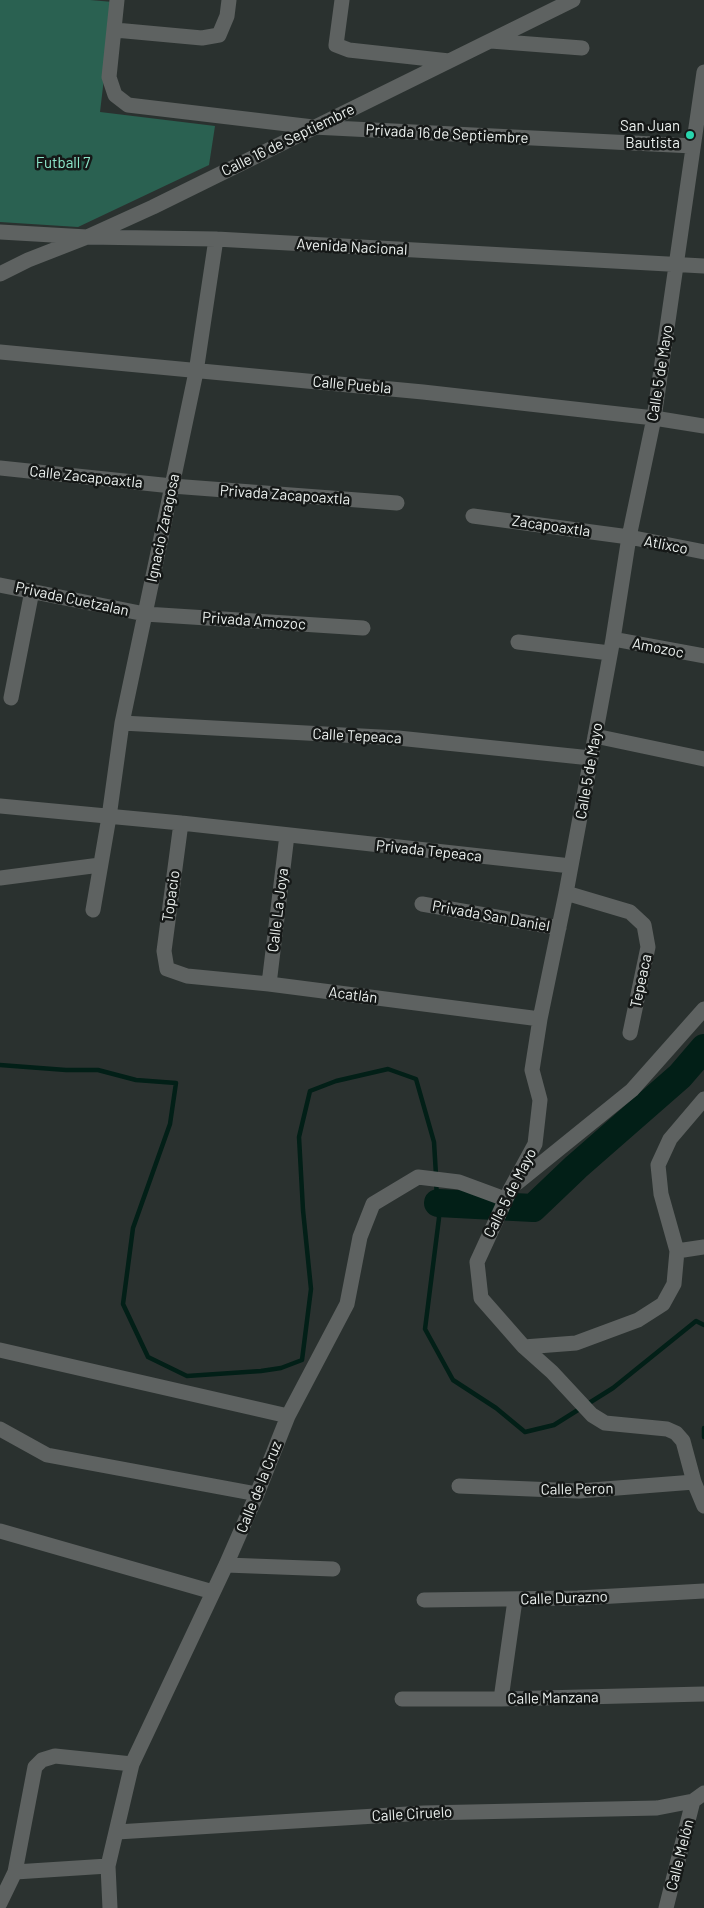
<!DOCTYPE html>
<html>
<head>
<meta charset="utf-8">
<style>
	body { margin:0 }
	canvas { display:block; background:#2a312f }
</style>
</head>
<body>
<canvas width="704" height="1908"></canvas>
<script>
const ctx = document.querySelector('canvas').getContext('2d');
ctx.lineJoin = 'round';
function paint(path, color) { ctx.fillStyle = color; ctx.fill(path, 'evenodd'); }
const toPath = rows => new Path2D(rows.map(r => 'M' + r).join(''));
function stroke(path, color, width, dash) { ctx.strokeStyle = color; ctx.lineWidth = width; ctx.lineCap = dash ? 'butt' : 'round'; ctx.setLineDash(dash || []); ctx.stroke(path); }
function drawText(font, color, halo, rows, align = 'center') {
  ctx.font = font + ' Barlow,sans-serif'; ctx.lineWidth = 5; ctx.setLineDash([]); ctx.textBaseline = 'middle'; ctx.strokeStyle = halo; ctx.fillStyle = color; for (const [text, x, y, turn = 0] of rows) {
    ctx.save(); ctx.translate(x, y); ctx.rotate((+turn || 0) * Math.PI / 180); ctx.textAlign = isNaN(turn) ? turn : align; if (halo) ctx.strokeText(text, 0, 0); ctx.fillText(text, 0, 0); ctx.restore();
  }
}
paint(toPath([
	[0,0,90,0,113,2,100,112,215,126,209,165,78,227,0,222]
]), '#2a6151');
stroke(toPath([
	[0,1065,66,1070,98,1070,136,1080,176,1083,170,1124,133,1228,123,1304,148,1357,187,1376,261,1371,281,1368,302,1360,311,1289,303,1210,299,1137,310,1091,336,1081,388,1069,416,1079,434,1142,436,1175],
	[436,1183,439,1218,425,1329,453,1380,496,1408,525,1432,554,1425,613,1388,696,1321,704,1325],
	[704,1428,704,1437]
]), '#021f17', 4.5);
stroke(toPath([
	[438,1203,533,1208,576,1167,680,1076,704,1048]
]), '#021f17', 28);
stroke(toPath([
	[117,0,109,77,115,95,128,105,313,127,693,146],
	[342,0,336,45,349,50,449,61],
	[115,30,202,38,219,35,227,16,229,0],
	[491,41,582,48],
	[704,72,654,418,629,537,613,639,566,893,540,1019,532,1070,540,1100,535,1144,511,1188,477,1262,481,1298,524,1347,552,1372,592,1415,605,1423,667,1429,676,1433,683,1441,694,1482,704,1506],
	[0,232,87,237,216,239,704,266],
	[0,274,28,260,87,237,153,207,573,0],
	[0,352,423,392,654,418,704,426],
	[0,468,172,486,397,503],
	[473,516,629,537,704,552],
	[0,585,145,614,363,628],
	[613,639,704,656],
	[518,642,610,653],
	[11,698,32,591],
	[122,723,398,738,591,758],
	[595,736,704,759],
	[0,806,181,823,571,866],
	[181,823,164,951,167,969,187,976,269,984,540,1019],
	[0,878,100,865],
	[566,893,630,912,644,925,648,947,630,1033],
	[422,904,559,928],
	[93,910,109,817,122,723,196,372,216,239],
	[269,984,287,835],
	[517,1183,632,1090,704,1009],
	[677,1251,704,1247],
	[524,1347,576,1343,638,1320,663,1304,674,1284,677,1251,661,1194,658,1165,670,1139,704,1099],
	[0,1350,288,1416],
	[0,1429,47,1455,257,1494],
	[459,1486,579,1491,694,1482],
	[0,1531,213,1592],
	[226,1565,333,1569],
	[424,1600,578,1598,704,1591],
	[402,1699,501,1699,704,1694],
	[501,1699,515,1600],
	[117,1832,424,1813,657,1808,693,1801,704,1793],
	[15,1872,35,1767,42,1760,55,1756,132,1764],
	[0,1903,15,1872,108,1866],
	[110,1908,108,1866,132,1764,226,1565,257,1494,288,1416,347,1304,360,1237,373,1204,418,1177,459,1182,505,1199],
	[666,1908,693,1801]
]), '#5e6261', 15);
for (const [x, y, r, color] of [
	[690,135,5,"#28d5ad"]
]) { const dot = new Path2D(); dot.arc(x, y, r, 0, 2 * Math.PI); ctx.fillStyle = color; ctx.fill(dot); stroke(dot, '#151817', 2); }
drawText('15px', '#ecf1ef', '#151817', [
	["San Juan",680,126],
	["Bautista",680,143]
], 'right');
drawText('15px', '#ecf1ef', '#151817', [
	["Privada 16 de Septiembre",447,134,3],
	["Calle 16 de Septiembre",288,140,-26],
	["Avenida Nacional",352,247,3],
	["Calle 5 de Mayo",660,373,-81],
	["Calle Puebla",352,385,5],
	["Calle Zacapoaxtla",86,477,6],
	["Privada Zacapoaxtla",285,495,4],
	["Zacapoaxtla",551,526,8],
	["Ignacio Zaragosa",163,528,-78],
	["Atlixco",666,545,11],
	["Privada Cuetzalan",72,599,12],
	["Privada Amozoc",254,621,4],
	["Amozoc",658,648,11],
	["Calle Tepeaca",357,736,3],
	["Calle 5 de Mayo",589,771,-80],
	["Privada Tepeaca",429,851,6],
	["Topacio",171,896,-82],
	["Calle La Joya",278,910,-83],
	["Privada San Daniel",491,916,10],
	["Tepeaca",641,981,-78],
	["Acatlán",353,995,7],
	["Calle 5 de Mayo",510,1193,-63],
	["Calle de la Cruz",259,1487,-68],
	["Calle Peron",577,1489,-1],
	["Calle Durazno",564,1598,-2],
	["Calle Manzana",553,1698,-1],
	["Calle Ciruelo",412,1814,-3],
	["Calle Melón",680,1855,-76]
]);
drawText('15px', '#8de7cb', '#151817', [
	["Futball 7",63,163]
]);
</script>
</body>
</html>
